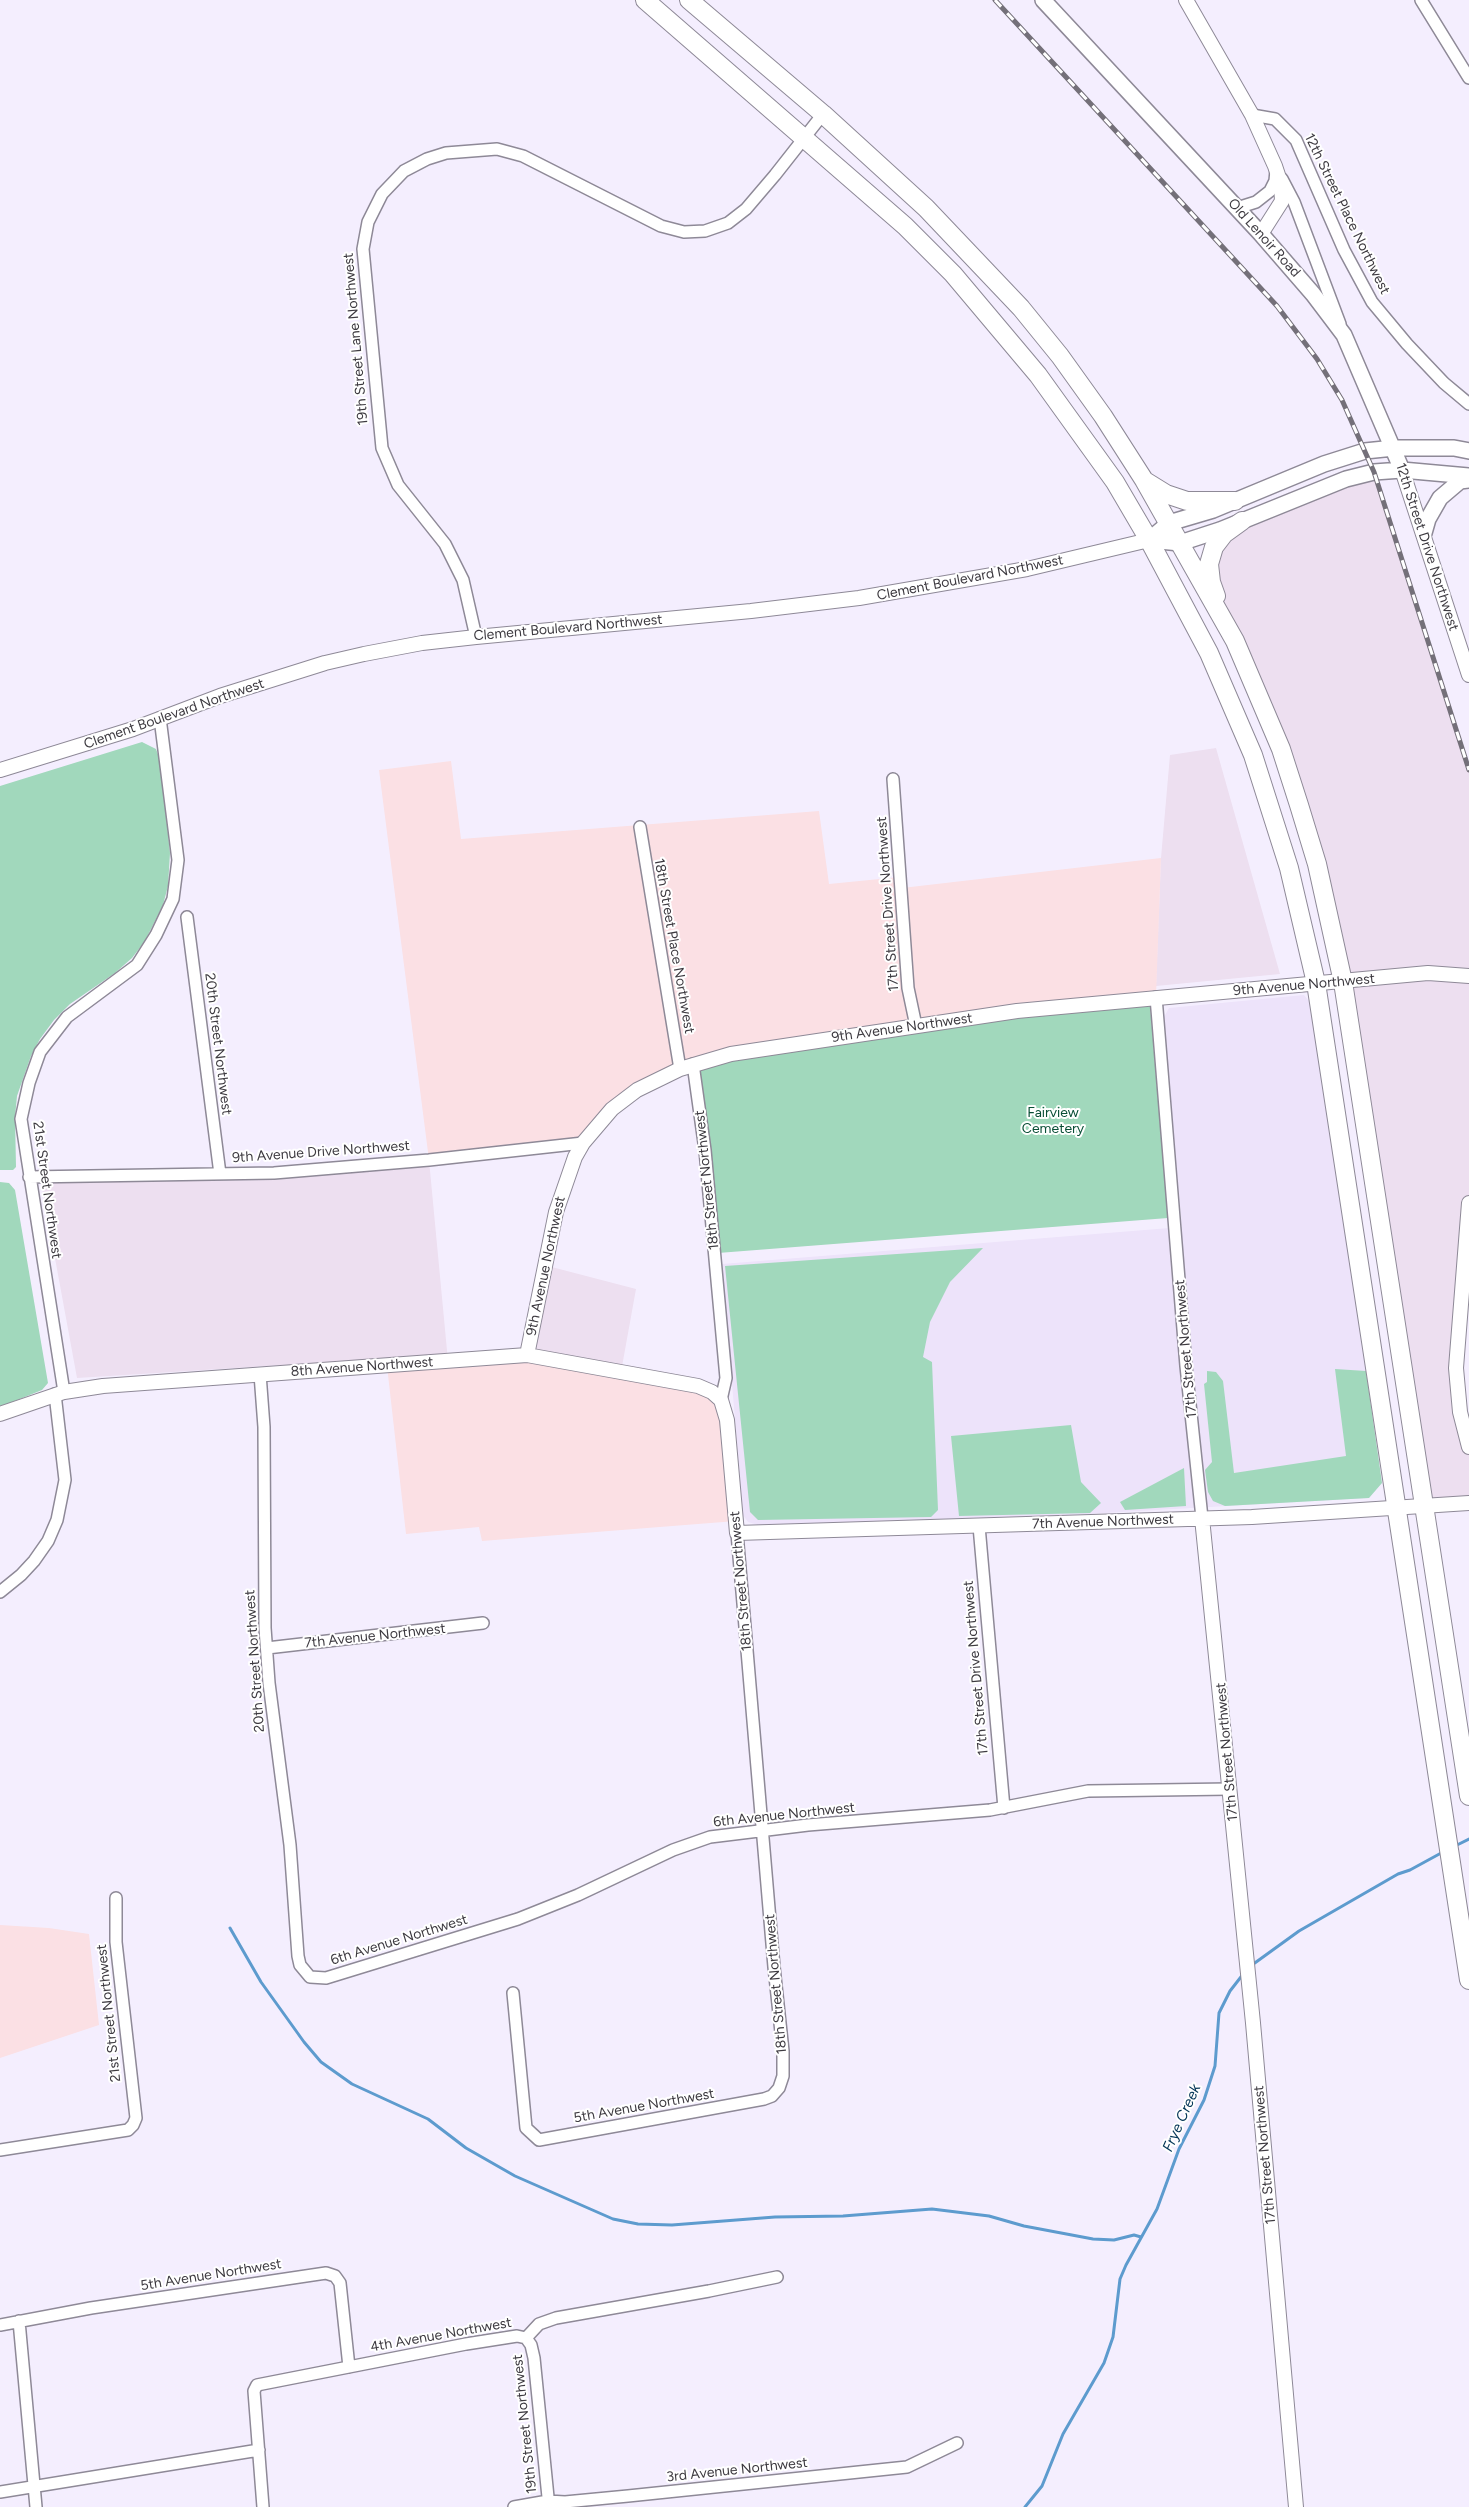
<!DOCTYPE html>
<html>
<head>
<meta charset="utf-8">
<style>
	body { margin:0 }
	canvas { display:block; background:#f4eefe }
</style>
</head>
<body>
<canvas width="1469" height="2507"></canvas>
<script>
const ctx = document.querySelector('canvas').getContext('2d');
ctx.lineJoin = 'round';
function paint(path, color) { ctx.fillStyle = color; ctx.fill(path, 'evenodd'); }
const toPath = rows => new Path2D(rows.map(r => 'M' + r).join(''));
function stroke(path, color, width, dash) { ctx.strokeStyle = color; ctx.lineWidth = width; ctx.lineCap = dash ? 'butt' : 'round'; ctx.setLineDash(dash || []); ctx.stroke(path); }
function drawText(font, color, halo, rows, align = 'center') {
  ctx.font = font + ' Figtree,sans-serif'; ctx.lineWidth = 4; ctx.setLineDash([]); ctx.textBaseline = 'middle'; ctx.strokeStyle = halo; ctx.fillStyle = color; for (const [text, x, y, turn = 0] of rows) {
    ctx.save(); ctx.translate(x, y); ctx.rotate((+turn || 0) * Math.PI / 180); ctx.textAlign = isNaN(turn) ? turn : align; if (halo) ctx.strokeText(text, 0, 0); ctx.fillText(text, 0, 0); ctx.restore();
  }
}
paint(toPath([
	[1374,472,1469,770,1469,1203,1456,1346,1469,1447,1469,1503,1426,1506,1317,864,1227,627,1214,547,1224,534],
	[1216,748,1280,974,1156,986,1161,858,1170,755],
	[429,1160,448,1361,285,1372,284,1365,77,1378,41,1182,274,1180,274,1173],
	[544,1265,636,1289,621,1372,527,1355]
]), '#eddff0');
paint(toPath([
	[451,761,461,839,819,811,829,884,900,877,902,888,1161,858,1156,997,776,1046,649,1083,583,1143,429,1160,379,770],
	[513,1355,698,1386,721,1400,736,1521,482,1541,479,1527,406,1534,387,1366],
	[0,1925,49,1928,89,1934,99,2025,0,2058]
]), '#fbe0e4');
paint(toPath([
	[1304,995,1313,1006,1382,1483,1369,1498,1033,1517,758,1525,748,1522,743,1515,722,1264,1182,1227,1163,1019,1169,1008]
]), '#ede3fa');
paint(toPath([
	[142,742,156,749,160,760,170,853,168,886,163,905,145,941,132,958,115,973,70,1004,54,1020,40,1039,31,1056,17,1096,15,1117,16,1167,13,1170,0,1170,0,786],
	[1150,1005,1168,1218,718,1253,698,1068,749,1056,891,1034,1063,1013],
	[0,1182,9,1183,15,1190,48,1383,42,1390,0,1407],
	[983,1248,950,1282,930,1322,923,1357,932,1362,938,1510,931,1517,758,1520,750,1512,725,1266],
	[1335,1369,1366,1371,1382,1483,1369,1498,1225,1506,1213,1501,1208,1492,1205,1470,1212,1462,1204,1384,1207,1382,1207,1371,1216,1372,1223,1381,1234,1473,1346,1456],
	[1071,1425,1081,1482,1101,1503,1090,1513,959,1516,951,1436],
	[1184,1468,1186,1506,1125,1510,1120,1502]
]), '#a1d8bc');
stroke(toPath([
	[1453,1847,1469,1839],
	[230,1928,261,1982,304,2042,321,2062,352,2084,428,2119,466,2148,515,2176,613,2219,638,2224,672,2225,775,2217,843,2216,932,2209,989,2216,1024,2226,1093,2239,1114,2240,1134,2235,1141,2237],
	[1252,1965,1299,1931,1398,1874,1410,1870,1443,1852],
	[1025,2507,1042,2486,1063,2434,1104,2363,1113,2337,1120,2279,1126,2265,1157,2209,1179,2149,1204,2100,1215,2066,1219,2013,1230,1991,1244,1973]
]), '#5d9bce', 3);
const minor = toPath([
	[1421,0,1469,78],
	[1252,115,1275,119,1296,140,1344,250,1372,302,1407,344,1444,383,1469,404],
	[1282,179,1294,202,1340,324],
	[1237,208,1256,202,1270,191,1275,181,1276,170],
	[476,637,463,580,445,544,398,485,382,448,363,249,368,222,382,194,404,171,427,159,446,153,497,149,523,156,661,226,684,232,705,231,728,223,746,209,775,175,823,114],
	[893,779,908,988,916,1026],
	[640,827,680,1069],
	[187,917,220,1174],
	[1156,997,1186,1366,1202,1518],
	[693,1064,705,1150,726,1378,721,1400],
	[29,1177,274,1173,429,1160,583,1143],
	[260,1374,264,1427,265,1628,269,1683,290,1845,298,1956,300,1965,310,1977,326,1978,518,1919,578,1895,673,1850,710,1837,808,1825,990,1810,1088,1791,1230,1789],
	[64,1392,21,1119,29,1083,40,1052,67,1017,137,965,156,935,173,899,178,860,160,718],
	[979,1526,1004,1808],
	[0,1592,21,1575,34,1561,48,1541,57,1520,65,1480,55,1394],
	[267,1648,483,1623],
	[513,1993,526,2128,539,2140,764,2099,772,2096,779,2088,783,2076,783,2051,774,1967,737,1533],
	[0,2150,128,2130,133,2125,136,2118,116,1942,116,1898],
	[19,2321,36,2507],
	[0,2325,91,2308,326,2273,335,2276,340,2283,349,2367],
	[526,2338,539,2324,556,2318,709,2291,777,2277],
	[526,2338,531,2345,534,2358,549,2507],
	[0,2492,259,2450],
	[263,2507,254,2391,257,2385,466,2344,517,2336,526,2338],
	[514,2507,548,2501,565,2502,628,2496,907,2467,957,2443]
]);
const tertiary = toPath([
	[1186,0,1252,115,1275,166,1281,184,1282,201,1261,234],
	[1402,470,1469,675],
	[0,770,133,729,220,696,325,663,364,654,422,643,476,637,751,611,859,598,1027,569,1149,540],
	[1469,1203,1456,1368,1460,1412,1469,1447],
	[527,1355,556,1212,575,1157,583,1143,612,1109,637,1090,680,1069,731,1054,1017,1011,1428,973,1469,976],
	[0,1414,64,1392,103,1386,527,1355,698,1386,712,1392,721,1400,727,1420,737,1533,1252,1517,1469,1503],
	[1202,1518,1253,2023,1296,2507]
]);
const secondary = toPath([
	[1043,0,1261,234,1313,294,1344,335,1402,470],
	[1424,533,1428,519,1440,498,1460,481,1469,480],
	[1149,540,1169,523,1213,510,1324,464,1365,451,1394,448,1454,448,1469,451],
	[1149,540,1180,543,1220,530,1346,479,1374,472,1402,470,1469,476]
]);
const trunk = toPath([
	[645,0,905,226,953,274,1038,375,1115,482,1149,540,1209,653,1253,755,1289,868,1316,983,1469,1980],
	[689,0,823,114,926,208,1021,308,1060,356,1103,416,1144,480,1235,641,1281,749,1299,805,1317,864,1343,982,1469,1796],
	[1145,481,1166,494,1187,501,1235,501],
	[1216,596,1211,582,1209,564,1214,547,1224,534,1242,521]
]);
stroke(minor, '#8e8997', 14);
stroke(tertiary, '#8e8997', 16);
stroke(secondary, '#8e8997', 18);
stroke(trunk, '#8e8997', 20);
stroke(minor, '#fff', 11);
stroke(tertiary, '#fff', 14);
stroke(secondary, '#fff', 15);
stroke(trunk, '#fff', 18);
const rail = toPath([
	[995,0,1277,306,1317,359,1342,400,1374,472,1469,770]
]);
stroke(rail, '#747079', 5);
stroke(rail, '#fff', 3, [9]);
drawText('14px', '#3d3a40', '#fff', [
	["12th Street Place Northwest",1347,214,64],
	["Old Lenoir Road",1264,238,48],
	["19th Street Lane Northwest",356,339,-95],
	["12th Street Drive Northwest",1427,547,72],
	["Clement Boulevard Northwest",970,578,-11],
	["Clement Boulevard Northwest",568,628,-5],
	["Clement Boulevard Northwest",174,714,-19],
	["17th Street Drive Northwest",888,904,-94],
	["18th Street Place Northwest",674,946,80],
	["9th Avenue Northwest",1304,985,-5],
	["9th Avenue Northwest",902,1028,-8],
	["20th Street Northwest",218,1044,83],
	["9th Avenue Drive Northwest",321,1152,-4],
	["18th Street Northwest",707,1180,-96],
	["21st Street Northwest",47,1190,82],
	["9th Avenue Northwest",546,1266,-78],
	["17th Street Northwest",1186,1349,-95],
	["8th Avenue Northwest",362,1367,-4],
	["7th Avenue Northwest",1103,1522,-2],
	["18th Street Northwest",741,1581,-95],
	["7th Avenue Northwest",375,1636,-6],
	["20th Street Northwest",255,1661,-94],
	["17th Street Drive Northwest",976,1668,-95],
	["17th Street Northwest",1227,1752,-95],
	["6th Avenue Northwest",784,1815,-6],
	["6th Avenue Northwest",399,1940,-17],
	["18th Street Northwest",776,1984,-95],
	["21st Street Northwest",109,2013,-96],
	["5th Avenue Northwest",644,2106,-10],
	["17th Street Northwest",1265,2155,-95],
	["5th Avenue Northwest",211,2275,-9],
	["4th Avenue Northwest",441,2335,-10],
	["19th Street Northwest",525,2424,-96],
	["3rd Avenue Northwest",737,2470,-6]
]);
drawText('14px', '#084e35', '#fff', [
	["Fairview",1053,1113],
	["Cemetery",1053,1129]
]);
drawText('italic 15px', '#035', '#fff', [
	["Frye Creek",1182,2118,-66]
]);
</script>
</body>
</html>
